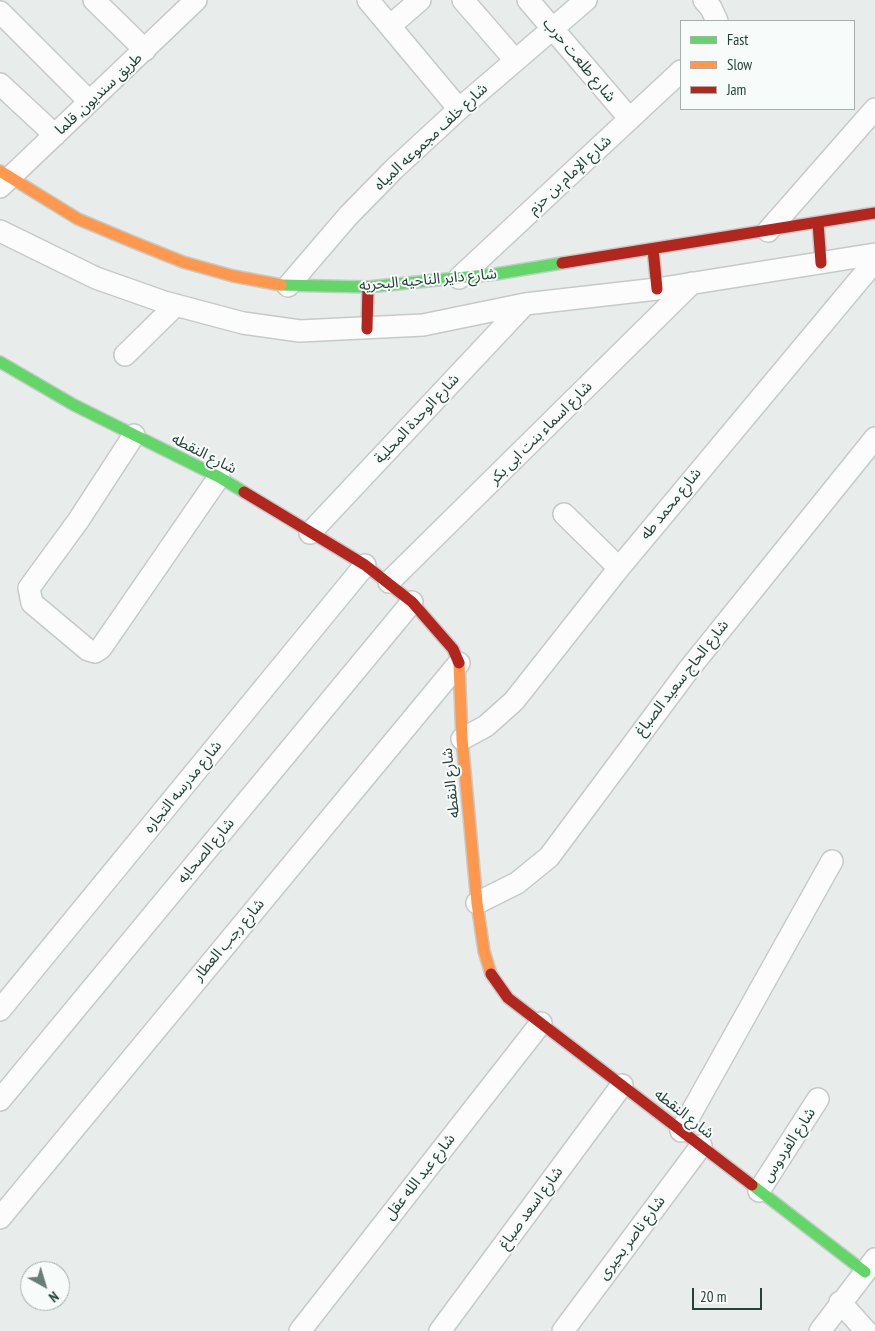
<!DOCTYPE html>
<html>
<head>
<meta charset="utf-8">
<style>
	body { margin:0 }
	#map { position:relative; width:875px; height:1331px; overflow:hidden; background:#e8edeb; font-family:"PT Sans Narrow",sans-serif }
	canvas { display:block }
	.legend { position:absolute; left:680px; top:20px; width:175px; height:90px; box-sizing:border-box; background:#f7fbf9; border:1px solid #a3b1ad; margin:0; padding:6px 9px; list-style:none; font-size:15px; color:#24423a }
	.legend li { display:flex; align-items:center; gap:10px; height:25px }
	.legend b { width:25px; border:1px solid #a3b1ad }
	.north { position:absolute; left:20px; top:1261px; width:50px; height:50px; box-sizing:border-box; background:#f7fbf9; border:1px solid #a3b1ad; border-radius:50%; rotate:141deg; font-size:14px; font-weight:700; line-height:20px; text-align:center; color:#24423a }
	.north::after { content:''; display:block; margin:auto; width:18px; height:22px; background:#697e78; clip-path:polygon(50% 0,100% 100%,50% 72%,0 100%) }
	.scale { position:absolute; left:692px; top:1288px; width:70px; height:22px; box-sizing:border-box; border:2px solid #24423a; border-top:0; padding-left:6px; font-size:15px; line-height:18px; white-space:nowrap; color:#24423a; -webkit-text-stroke:4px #f7fbf9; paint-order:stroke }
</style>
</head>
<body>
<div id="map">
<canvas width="875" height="1331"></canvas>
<ul class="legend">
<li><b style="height:6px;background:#63d668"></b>Fast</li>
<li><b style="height:6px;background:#ff974d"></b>Slow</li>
<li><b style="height:6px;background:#b3261e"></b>Jam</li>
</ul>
<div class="north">N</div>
<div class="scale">20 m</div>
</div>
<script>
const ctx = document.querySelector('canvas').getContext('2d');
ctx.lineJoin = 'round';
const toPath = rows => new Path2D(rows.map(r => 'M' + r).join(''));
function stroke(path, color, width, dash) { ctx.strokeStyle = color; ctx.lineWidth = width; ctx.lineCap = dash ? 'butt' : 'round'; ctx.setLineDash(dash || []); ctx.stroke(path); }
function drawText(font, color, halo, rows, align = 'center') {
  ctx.font = font + ' "PT Sans Narrow","Noto Sans Arabic",sans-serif'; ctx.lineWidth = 4; ctx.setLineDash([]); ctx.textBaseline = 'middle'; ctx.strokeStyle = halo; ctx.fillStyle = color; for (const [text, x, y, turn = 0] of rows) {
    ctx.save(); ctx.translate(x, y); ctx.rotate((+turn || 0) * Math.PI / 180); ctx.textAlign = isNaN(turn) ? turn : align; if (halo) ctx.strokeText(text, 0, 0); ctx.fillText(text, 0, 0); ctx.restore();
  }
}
const street = toPath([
	[94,0,145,50],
	[368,0,459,109],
	[463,0,515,60],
	[528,0,630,119],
	[704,0,711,8,717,21],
	[0,12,89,101],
	[390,26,420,0],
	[0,84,55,135],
	[0,187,196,0],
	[0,231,96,278,164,302,243,323,300,331,423,325,525,304,657,289,875,254],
	[768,231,875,109],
	[459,278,681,71],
	[288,286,348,216,394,169,459,109,586,0],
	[125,355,176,305],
	[134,435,78,521,29,588,32,603,88,650,95,652,101,648,219,477],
	[564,514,619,568],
	[310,533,525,304],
	[389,582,692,283],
	[462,739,486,726,514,701,619,568,875,261],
	[477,903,517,883,549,857,689,669,875,438],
	[0,1010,365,565],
	[0,1100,412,602],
	[681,1131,832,861],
	[759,1191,818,1099],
	[0,1218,459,663],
	[840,1302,866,1331],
	[300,1331,541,1023],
	[440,1331,622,1085],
	[563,1331,701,1146],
	[820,1331,875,1259]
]);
const fast = toPath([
	[281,285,368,287,496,274,562,263],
	[0,362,74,405,219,477,244,492],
	[752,1185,865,1272]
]);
const slow = toPath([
	[0,171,78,219,133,242,183,262,233,276,281,285],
	[459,663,462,739,477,903,484,951,491,974]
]);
const jam = toPath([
	[818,223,821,263],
	[653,249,657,289],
	[562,263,875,213],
	[367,329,368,287],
	[244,492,365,565,412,602,453,649,459,663],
	[491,974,508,998,752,1185]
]);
stroke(street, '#c5cac8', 24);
stroke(fast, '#c3cbc8', 14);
stroke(slow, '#c3cbc8', 14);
stroke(jam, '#c3cbc8', 14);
stroke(street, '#fcfcfc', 21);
stroke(fast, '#63d668', 11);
stroke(slow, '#ff974d', 11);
stroke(jam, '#b3261e', 11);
drawText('15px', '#24423a', '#f7fbf9', [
	["شارع طلعت حرب",579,60,50],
	["طريق سنديون, قلما",99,94,-43],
	["شارع خلف مجموعه المياه",431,137,-43],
	["شارع الإمام بن حزم",570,175,-43],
	["شارع داير الناحيه البحريه",428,280,-5],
	["شارع الوحدة المحلية",417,419,-47],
	["شارع اسماء بنت ابى بكر",541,433,-45],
	["شارع النقطه",204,454,27],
	["شارع محمد طه",671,504,-51],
	["شارع الحاج سعيد الصباغ",682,678,-52],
	["شارع النقطه",451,783,-96],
	["شارع مدرسه التجاره",183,787,-51],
	["شارع الصحابه",206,851,-50],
	["شارع رجب العطار",229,940,-50],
	["شارع النقطه",684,1114,38],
	["شارع الفردوس",789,1145,-57],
	["شارع عبد الله عقل",420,1177,-52],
	["شارع اسعد صباغ",531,1208,-54],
	["شارع ناصر بحيرى",632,1238,-53]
]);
</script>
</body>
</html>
